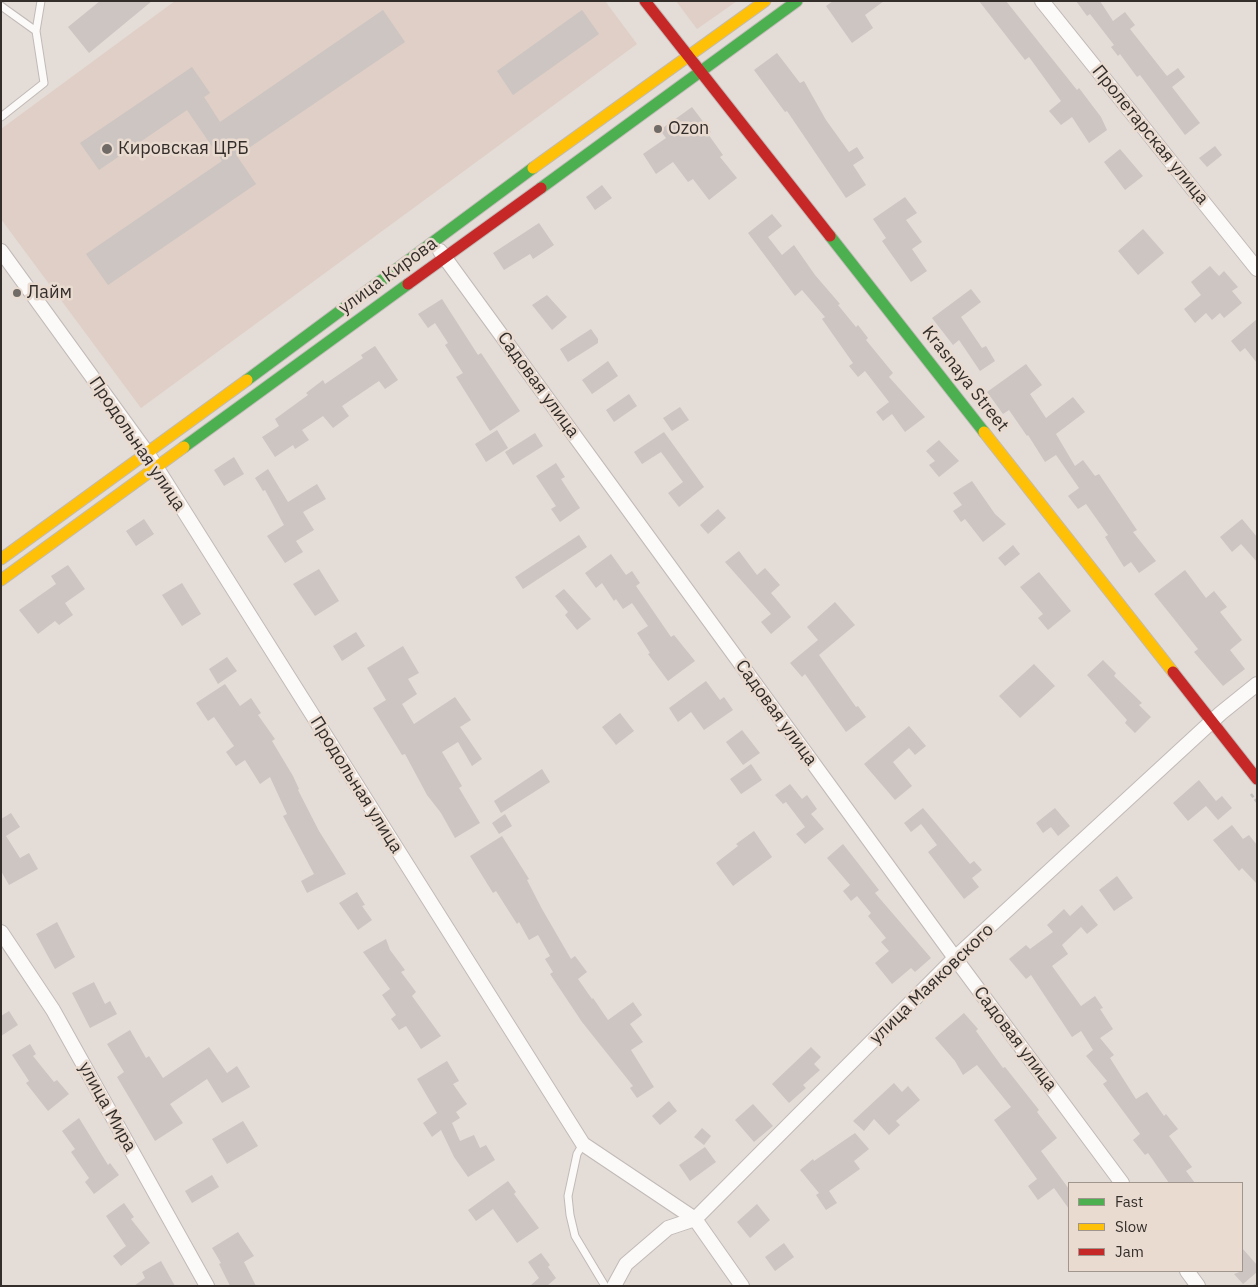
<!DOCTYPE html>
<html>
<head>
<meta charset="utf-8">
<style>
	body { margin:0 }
	#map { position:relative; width:1258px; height:1287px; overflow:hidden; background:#e4dcd7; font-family:"IBM Plex Sans",sans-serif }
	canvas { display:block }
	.frame { position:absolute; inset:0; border:2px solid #332e2a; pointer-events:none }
	.legend { position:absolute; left:1068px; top:1182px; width:175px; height:90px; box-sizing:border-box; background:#eadbd1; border:1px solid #a1968e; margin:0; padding:6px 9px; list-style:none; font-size:15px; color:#332e2a }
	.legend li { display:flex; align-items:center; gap:10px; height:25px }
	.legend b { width:25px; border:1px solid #a1968e }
</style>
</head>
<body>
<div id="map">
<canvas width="1258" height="1287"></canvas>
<div class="frame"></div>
<ul class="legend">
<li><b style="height:6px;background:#4caf50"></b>Fast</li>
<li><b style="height:6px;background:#ffc107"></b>Slow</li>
<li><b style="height:6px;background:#c62828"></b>Jam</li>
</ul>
</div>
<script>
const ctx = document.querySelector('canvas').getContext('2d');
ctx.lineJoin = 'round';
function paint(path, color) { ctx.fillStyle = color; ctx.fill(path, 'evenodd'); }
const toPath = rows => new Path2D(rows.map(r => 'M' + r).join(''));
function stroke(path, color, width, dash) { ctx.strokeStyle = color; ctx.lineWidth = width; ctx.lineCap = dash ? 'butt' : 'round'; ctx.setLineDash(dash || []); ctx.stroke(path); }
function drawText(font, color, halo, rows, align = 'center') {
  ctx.font = font + ' "IBM Plex Sans",sans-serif'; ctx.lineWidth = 5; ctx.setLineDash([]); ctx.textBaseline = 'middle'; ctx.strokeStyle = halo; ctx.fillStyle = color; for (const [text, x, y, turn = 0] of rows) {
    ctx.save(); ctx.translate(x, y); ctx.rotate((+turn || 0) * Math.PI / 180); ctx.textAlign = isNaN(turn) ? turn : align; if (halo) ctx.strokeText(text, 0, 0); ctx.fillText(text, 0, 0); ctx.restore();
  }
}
paint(toPath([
	[175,1,605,1,637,44,141,408,1,219,1,129],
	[676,1,737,1,697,29]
]), '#dfcfc6');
paint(toPath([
	[100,1,152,1,89,53,68,27],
	[833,1,884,1,865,15,873,28,852,43,826,6],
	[979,1,1006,1,1077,90,1079,88,1101,117,1107,130,1089,143,1072,117,1061,125,1049,111,1061,101,1029,57,1025,60],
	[1076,1,1100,1,1113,21,1125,12,1135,25,1130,29,1167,76,1178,68,1185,77,1172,87,1200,123,1185,135,1140,75,1137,77,1120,54,1118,56,1111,47,1114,45,1090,14,1087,16],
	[383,10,405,42,237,156,256,184,108,285,86,254,222,161,187,110,99,170,80,143,192,67,210,93,204,97,220,122],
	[582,10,599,34,513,95,497,71],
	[777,53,800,83,804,81,826,120,849,152,857,147,864,158,853,165,866,185,846,198,787,111,785,112,754,70],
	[692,107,711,132,708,134,723,155,720,157,737,178,709,200,693,179,688,182,673,162,656,174,643,154,666,138,660,130],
	[1215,146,1222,155,1207,167,1199,158],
	[1120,149,1143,176,1125,190,1104,162],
	[602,185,612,198,595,210,586,197],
	[905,197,917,213,906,220,922,242,912,249,927,271,911,282,882,241,886,238,873,219],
	[772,214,782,226,768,237,782,255,794,245,815,275,840,304,838,305,856,327,858,325,868,338,866,340,893,373,889,377,925,417,905,432,892,414,883,421,876,412,889,402,865,371,858,377,849,366,853,363,822,319,825,317,802,290,795,296,748,233],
	[539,223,554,245,533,259,530,254,504,270,493,253],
	[1143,229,1164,253,1138,275,1118,251],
	[1210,266,1219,276,1224,271,1238,287,1232,291,1242,303,1224,318,1220,313,1212,320,1206,313,1195,323,1184,309,1201,295,1191,282],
	[971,289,981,302,961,317,982,348,986,346,995,361,980,371,959,340,953,345,932,318],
	[547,295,567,317,552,330,532,305],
	[442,299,478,355,481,353,520,411,490,431,456,377,463,373,445,345,448,343,435,323,428,328,418,314],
	[1257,319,1257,363,1245,348,1240,352,1231,341],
	[591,329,598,339,598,343,568,362,560,349],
	[375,346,398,380,385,389,379,381,342,406,349,416,333,428,323,416,302,430,309,440,295,449,293,445,275,457,262,437,279,426,275,419,308,395,306,393,323,380,325,384,363,358,361,355],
	[608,361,618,376,592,394,582,380],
	[1026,364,1042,385,1030,394,1046,418,1073,397,1085,412,1056,434,1075,466,1083,460,1095,476,1099,474,1137,530,1133,532,1156,561,1139,573,1131,562,1124,567,1105,537,1108,535,1086,504,1078,509,1068,496,1079,488,1056,455,1045,462,1028,435,1027,436,1009,410,1003,414,987,392],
	[629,394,637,406,614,422,606,410],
	[680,407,689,420,672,431,663,418],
	[497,430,508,448,486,462,475,444],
	[664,432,704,487,679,507,668,493,683,482,661,452,642,464,634,452],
	[535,433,543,446,513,465,505,452],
	[939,440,959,461,939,477,929,465,935,461,926,451],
	[234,457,244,474,224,486,214,470],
	[556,463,565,477,561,479,580,508,560,522,551,509,556,506,536,476],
	[268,469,288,502,317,484,326,499,303,512,314,530,296,541,303,552,285,563,267,536,284,525,265,490,263,491,255,478],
	[972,481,995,514,1006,524,983,542,965,519,961,522,953,511,962,505,953,493],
	[718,509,726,518,708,534,700,525],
	[144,519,154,534,136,546,126,531],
	[1242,519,1257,537,1257,562,1241,544,1232,552,1220,537],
	[579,535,587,547,523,589,515,577],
	[1013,545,1020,554,1005,566,998,558],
	[739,551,757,575,765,568,780,585,771,593,791,617,771,634,761,622,771,614,725,562],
	[611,554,626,575,632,571,640,583,636,586,671,637,674,635,695,661,668,681,648,654,650,653,637,633,648,626,632,603,623,609,616,599,614,601,602,583,596,588,585,573],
	[68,565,85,589,65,603,73,615,59,625,55,621,38,634,19,610,56,584,51,576],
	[319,569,339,601,315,616,293,584],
	[1185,570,1206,598,1214,591,1227,607,1220,612,1242,640,1230,650,1245,669,1223,686,1194,652,1198,649,1154,594],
	[1039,572,1071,611,1048,630,1038,618,1043,614,1020,587],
	[182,583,201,614,182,626,162,595],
	[564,589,591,619,577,630,565,615,568,612,555,596],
	[835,602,855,625,819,655,856,707,858,706,866,717,846,732,805,674,802,677,790,663,818,640,807,627],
	[356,632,365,646,342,661,333,646],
	[403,646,419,673,408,679,417,694,402,704,414,724,455,697,471,720,460,727,482,759,472,766,458,742,442,752,462,786,459,788,480,823,455,838,441,813,427,795,405,754,402,755,373,708,386,700,367,668],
	[227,657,237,671,218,684,209,669],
	[1103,660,1116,673,1114,676,1142,703,1139,705,1151,717,1135,733,1125,723,1127,720,1087,675],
	[1034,664,1055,686,1020,718,999,696],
	[706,681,720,700,724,697,733,710,704,730,691,712,678,722,669,708],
	[225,684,240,706,251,698,261,713,258,715,275,739,272,741,293,776,299,789,298,790,319,831,346,874,307,893,301,881,314,874,283,816,287,814,270,777,260,784,245,760,236,766,226,752,234,746,214,717,208,721,196,703],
	[620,713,634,731,616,745,602,727],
	[909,726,926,746,915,755,909,748,893,762,912,786,895,800,864,764],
	[742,730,760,753,743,765,726,742],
	[751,764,762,780,741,794,730,779],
	[542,769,550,782,501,813,494,801],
	[1199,780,1216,801,1222,796,1232,808,1218,820,1206,806,1188,821,1173,803],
	[790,784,802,799,807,795,817,809,811,814,824,829,805,844,796,834,805,827,786,802,783,804,775,795],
	[923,808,970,864,974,861,982,870,972,878,979,887,964,899,928,852,937,845,921,824,911,832,904,823],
	[1055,808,1070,826,1058,836,1051,827,1043,833,1036,823],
	[11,813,20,827,6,836,20,858,29,853,38,869,9,885,1,871,1,819],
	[505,814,512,826,499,834,492,823],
	[1232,825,1243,839,1249,835,1257,845,1257,884,1242,868,1239,871,1213,840],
	[754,831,772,857,733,886,716,863,738,846,736,844],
	[502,836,529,879,527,880,542,909,571,959,575,956,587,972,578,979,592,999,593,998,608,1020,633,1002,642,1015,630,1024,643,1042,631,1050,654,1087,637,1098,630,1088,633,1086,582,1022,550,974,553,972,545,959,550,956,538,935,529,940,519,922,517,924,496,891,493,893,470,856],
	[843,844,879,890,875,893,931,958,915,972,911,968,892,984,875,963,889,951,881,942,886,938,868,916,871,913,857,896,851,901,843,891,850,885,827,858],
	[1117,876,1133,898,1114,911,1099,890],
	[357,892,365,905,362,906,372,920,358,930,339,903],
	[1082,905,1098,925,1087,934,1081,927,1062,945,1068,954,1052,966,1081,1006,1095,996,1103,1008,1100,1009,1113,1029,1100,1038,1114,1055,1110,1058,1136,1099,1147,1092,1164,1116,1166,1114,1178,1129,1169,1136,1192,1167,1186,1171,1195,1183,1169,1183,1148,1153,1145,1155,1133,1140,1140,1134,1103,1084,1107,1081,1086,1056,1093,1050,1081,1031,1072,1037,1031,975,1026,979,1009,959,1026,945,1030,949,1053,932,1047,925,1064,909,1070,916],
	[57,922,75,957,55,969,36,934],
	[386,939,390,950,405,970,401,972,416,992,412,996,441,1036,421,1049,406,1026,399,1030,391,1019,396,1015,382,995,390,989,363,952],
	[94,982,105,1004,110,1001,117,1014,90,1028,72,993],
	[9,1011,18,1025,1,1036,1,1016],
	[964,1013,978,1029,976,1031,1003,1068,1005,1067,1039,1110,1037,1112,1057,1138,1041,1151,1069,1189,1069,1209,1054,1188,1038,1200,1028,1186,1037,1179,994,1120,1011,1107,977,1065,963,1075,955,1061,935,1038],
	[130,1030,146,1058,149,1056,163,1078,209,1047,227,1073,237,1066,250,1087,222,1103,207,1079,170,1104,183,1123,155,1141,117,1077,124,1072,107,1044],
	[30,1044,36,1054,33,1056,54,1082,57,1080,69,1094,48,1111,26,1083,29,1081,12,1055],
	[811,1047,821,1057,814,1064,820,1070,803,1085,806,1088,789,1103,772,1084],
	[447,1061,459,1081,453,1084,467,1104,456,1112,460,1118,452,1123,460,1141,474,1135,480,1148,486,1145,495,1160,468,1177,454,1157,441,1130,432,1137,423,1123,437,1113,417,1079],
	[894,1083,902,1092,908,1086,920,1100,896,1121,900,1125,889,1135,874,1119,864,1131,853,1121],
	[669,1101,677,1111,660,1125,652,1116],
	[753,1104,773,1126,754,1142,735,1120],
	[79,1118,108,1165,110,1163,119,1175,94,1194,85,1182,89,1178,71,1152,75,1149,62,1131],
	[243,1121,258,1146,227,1164,212,1139],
	[702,1128,711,1136,704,1145,694,1137],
	[855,1133,869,1149,854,1161,860,1169,829,1191,837,1203,826,1210,816,1195,819,1193,800,1170,813,1159,814,1161],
	[705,1147,716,1162,690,1181,679,1165],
	[212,1175,219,1187,192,1203,185,1191],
	[508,1181,516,1192,514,1194,539,1228,517,1243,493,1209,476,1221,468,1210],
	[124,1203,134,1217,131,1219,150,1243,121,1266,113,1256,126,1246,106,1216],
	[757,1204,770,1220,750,1238,737,1222],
	[238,1232,254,1256,244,1262,256,1286,230,1286,219,1264,221,1263,212,1248],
	[784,1243,794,1257,775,1271,765,1257],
	[1242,1248,1257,1265,1257,1272,1243,1284,1234,1274,1242,1271],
	[541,1253,550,1265,548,1267,556,1278,547,1286,530,1286,539,1278,528,1262],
	[161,1261,175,1286,134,1286,145,1278,142,1272]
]), '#ccc5c2');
const lane = toPath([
	[1,6,36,31],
	[1,117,44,83,36,31,41,1],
	[583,1144,577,1154,568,1196,570,1215,575,1236,605,1286]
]);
const street = toPath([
	[1042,1,1257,269],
	[1,251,148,454,583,1144,695,1219,742,1286],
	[440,251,955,958,1122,1183],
	[1,932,53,1010,207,1286],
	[1187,1271,1198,1286],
	[614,1286,626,1264,668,1228,695,1219,955,958,1221,713,1257,684]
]);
const fast = toPath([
	[541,188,797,1],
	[830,236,984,432],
	[247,380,533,168],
	[184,447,408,284]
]);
const slow = toPath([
	[533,168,765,1],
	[984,432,1173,672],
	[1,559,247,380],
	[1,580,184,447]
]);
const jam = toPath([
	[645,1,830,236],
	[408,284,541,188],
	[1173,672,1257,779]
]);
stroke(lane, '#c1bab7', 9);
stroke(street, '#c1bab7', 16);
stroke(fast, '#c1bab7', 13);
stroke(slow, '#c1bab7', 13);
stroke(jam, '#c1bab7', 13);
stroke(toPath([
	[1251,794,1257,802],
	[1254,1286,1257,1284]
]), '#c1bfbd', 2.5, [4, 2.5]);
stroke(lane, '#fbfaf9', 7);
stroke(street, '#fbfaf9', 14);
stroke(fast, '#4caf50', 11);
stroke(slow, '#ffc107', 11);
stroke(jam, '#c62828', 11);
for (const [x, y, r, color] of [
	[658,129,5,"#716b67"],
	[107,149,6,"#716b67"],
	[17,293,5,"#716b67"]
]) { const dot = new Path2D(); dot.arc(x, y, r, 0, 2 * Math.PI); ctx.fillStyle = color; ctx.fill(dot); stroke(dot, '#eadbd1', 2); }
drawText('18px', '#332e2a', '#eadbd1', [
	["Ozon",668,129],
	["Кировская ЦРБ",118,149],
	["Лайм",27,293]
], 'left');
drawText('18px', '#332e2a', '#eadbd1', [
	["Пролетарская улица",1150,135,51],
	["улица Кирова",388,276,-36],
	["Krasnaya Street",965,379,52],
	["Садовая улица",538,385,54],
	["Продольная улица",137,444,56],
	["Садовая улица",776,713,54],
	["Продольная улица",356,785,58],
	["улица Маяковского",932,984,-44],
	["Садовая улица",1015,1039,53],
	["улица Мира",107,1107,61]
]);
</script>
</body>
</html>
